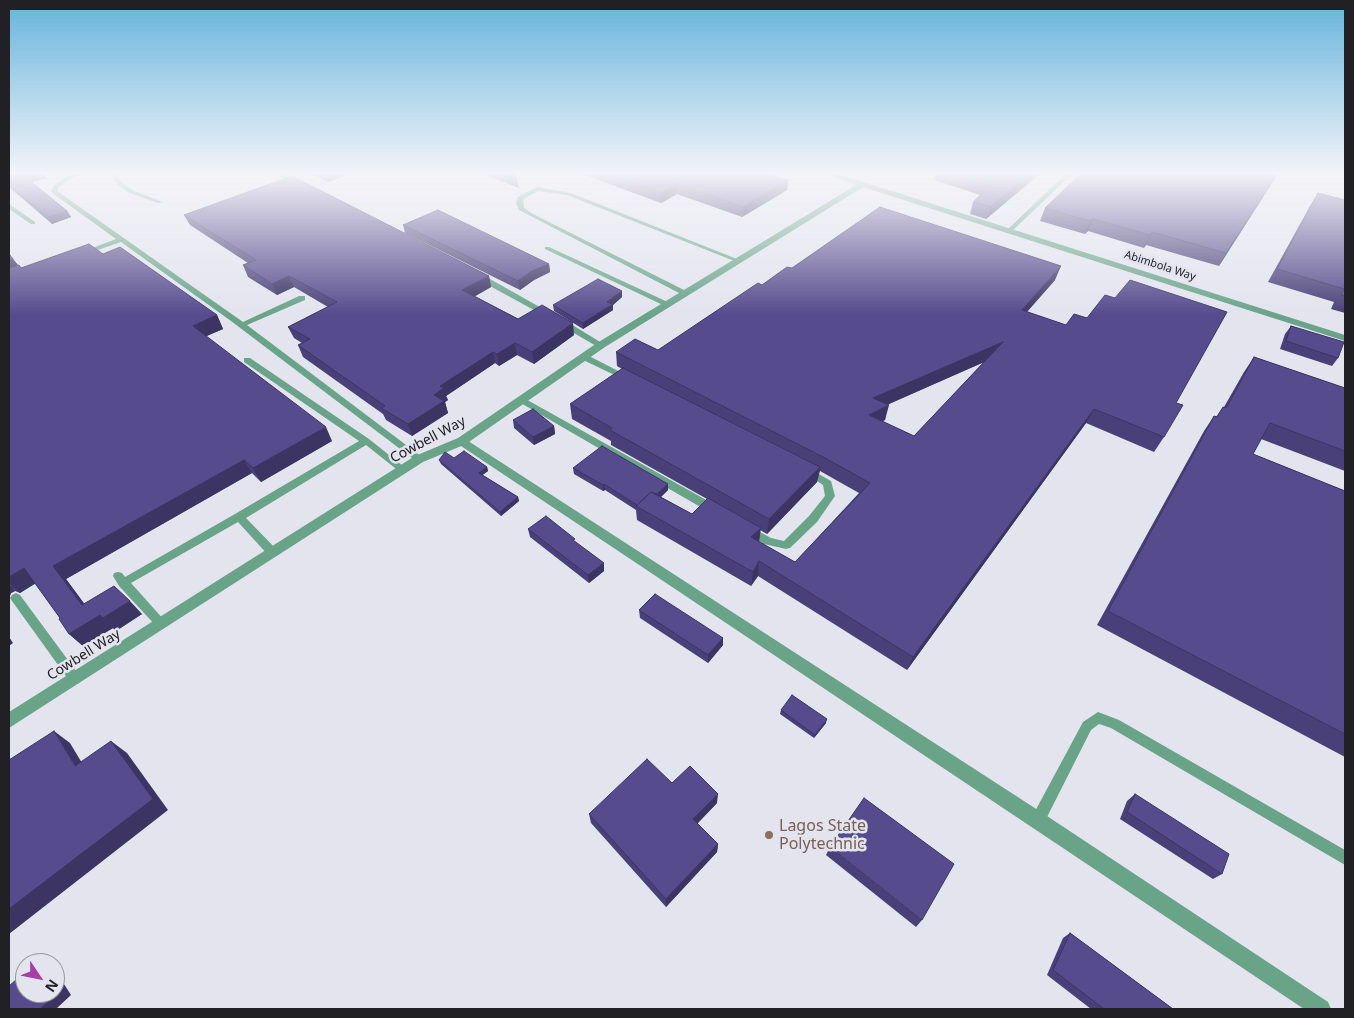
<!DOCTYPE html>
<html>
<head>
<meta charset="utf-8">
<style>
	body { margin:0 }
	#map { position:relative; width:1354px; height:1018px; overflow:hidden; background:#e4e4ef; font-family:"Noto Sans",sans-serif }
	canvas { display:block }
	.frame { position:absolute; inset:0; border:10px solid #212125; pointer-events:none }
	.north { position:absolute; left:15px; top:953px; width:50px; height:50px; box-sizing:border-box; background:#e4e4ef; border:1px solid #96969e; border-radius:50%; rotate:124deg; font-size:14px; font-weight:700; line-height:20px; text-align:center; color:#212125 }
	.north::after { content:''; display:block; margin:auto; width:18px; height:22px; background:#a440a5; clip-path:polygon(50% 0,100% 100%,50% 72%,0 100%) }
</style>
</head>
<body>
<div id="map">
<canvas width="1354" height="1018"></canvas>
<div class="frame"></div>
<div class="north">N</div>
</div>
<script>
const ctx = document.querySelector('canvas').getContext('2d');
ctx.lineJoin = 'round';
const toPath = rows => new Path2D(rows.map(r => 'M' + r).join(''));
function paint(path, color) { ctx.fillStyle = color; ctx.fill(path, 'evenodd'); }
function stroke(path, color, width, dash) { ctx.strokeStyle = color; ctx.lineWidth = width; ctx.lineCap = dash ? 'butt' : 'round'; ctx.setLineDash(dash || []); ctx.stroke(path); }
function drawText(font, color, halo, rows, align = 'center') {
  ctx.font = font + ' "Noto Sans",sans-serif'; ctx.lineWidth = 5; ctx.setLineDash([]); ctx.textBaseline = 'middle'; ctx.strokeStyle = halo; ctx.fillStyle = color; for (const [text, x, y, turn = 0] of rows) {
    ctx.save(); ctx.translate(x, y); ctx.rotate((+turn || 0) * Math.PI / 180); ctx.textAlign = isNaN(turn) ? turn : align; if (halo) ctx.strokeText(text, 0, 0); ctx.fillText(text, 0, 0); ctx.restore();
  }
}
paint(toPath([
	[81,172,90,172,70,179,59,187,57,191,243,322,299,296,305,296,305,300,247,325,422,457,424,459,422,461,416,461,231,321,121,242,86,254,82,254,82,252,116,239,51,192,54,185,66,177,81,172],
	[108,172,114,172,123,184,134,191,163,202,158,203,130,193,119,186,108,172],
	[271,172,278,172,300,184,295,185,271,172],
	[1068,172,1074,172,1011,232,1007,232,1007,230,1068,172],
	[537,187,571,193,742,261,737,262,567,195,538,191,523,199,524,208,533,214,690,293,683,295,519,210,516,203,518,197,537,187],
	[9,204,35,222,35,224,31,224,9,209,9,204],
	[545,247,549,247,672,304,671,306,665,306,545,249,545,247],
	[477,275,483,275,552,314,551,316,545,316,477,279,477,275],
	[560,321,566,321,605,345,604,347,598,347,560,325,560,321],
	[581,355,587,355,632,378,631,380,625,380,581,359,581,355],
	[244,358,250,358,369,439,408,470,403,473,400,472,366,445,246,518,277,550,278,553,277,556,269,556,238,522,131,583,165,621,167,624,165,627,161,629,157,627,119,586,113,576,114,573,118,572,122,573,125,577,235,514,359,441,244,362,244,358],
	[522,397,717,506,718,509,717,512,709,512,519,402,518,400,522,397],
	[808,468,831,481,835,496,817,522,790,548,786,549,764,544,745,533,744,530,745,527,749,526,771,538,784,541,809,516,825,496,823,485,805,473,803,471,808,468],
	[16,593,20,595,79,675,81,679,79,683,75,684,71,683,12,601,10,598,12,595,16,593],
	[1098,712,1119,720,1345,850,1345,865,1111,728,1099,724,1091,730,1043,825,1038,827,1033,825,1031,820,1033,815,1083,722,1098,712]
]), '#69a489');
paint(toPath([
	[462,437,1044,814,1328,1002,1331,1009,1304,1009,458,444,456,441,458,438,462,437]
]), '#69a489');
paint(toPath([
	[820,172,832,172,1345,335,1345,341,863,187,605,347,466,444,423,462,9,728,9,712,415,456,458,438,597,343,856,185,820,172]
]), '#69a489');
paint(toPath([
	[9,172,43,172,47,178,32,182,67,211,71,217,52,224,9,187],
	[307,172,355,172,328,182],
	[478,172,514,172,517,179,519,188],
	[577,172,763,172,788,180,787,190,742,217,677,194,661,203],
	[930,172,1042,172,986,219,970,214,973,202,980,195,934,180,935,174],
	[1279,172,1219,266,1146,245,1144,248,1088,231,1085,234,1040,221,1045,208],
	[1318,193,1345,200,1345,313,1331,309,1334,302,1268,282,1310,206],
	[184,215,489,276,491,287,475,296,518,319,574,335,534,364,517,355,499,366,495,363,446,396,448,400,445,402,448,413,412,436,386,420,383,414,303,357,298,345,302,343,294,338,288,327,328,307,294,287,277,295,248,277,243,265,248,263,190,225],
	[403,225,549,264,550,272,534,280,520,290,405,233],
	[9,254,18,265,21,268,103,254,217,315,223,329,206,336,332,441,261,482,252,473,66,579,84,604,142,614,116,631,113,628,83,646,69,634,60,618,35,583,20,593,15,591,11,593,9,598],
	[792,268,1055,280,1027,312,1176,403,1164,437,1154,452,1086,423,907,670,758,576,751,586,637,520,636,510,605,490,603,491,574,474,573,468,668,484,668,490,661,497,692,514,707,499,611,445,611,441,572,419,570,404,622,369,617,366,616,352,658,350,762,285],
	[984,362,914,436,882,421,885,420,887,405],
	[820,471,859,493,795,562,759,542,760,530,767,534,817,482],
	[622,291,622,297,613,305,613,310,583,329,554,311,553,305],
	[1291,326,1338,358,1332,366,1280,349,1285,334],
	[1254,357,1345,388,1345,471,1261,439,1253,454,1345,491,1345,757,1097,625,1204,431,1214,416,1216,417,1223,407,1224,407,1244,372],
	[513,420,554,426,555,434,534,445,514,428],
	[454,458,487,467,488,471,482,475,518,497,519,501,501,516,441,464,439,460],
	[528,529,604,563,604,571,589,583,530,537],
	[639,610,723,638,723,645,708,663,640,618],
	[781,710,826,723,814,738,780,714],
	[1135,794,1222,874,1213,879,1120,819,1127,801],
	[717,803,697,824,718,844,717,852,666,907,591,823,589,814],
	[830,847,922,920,916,927,826,855],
	[1070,933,1173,1009,1091,1009,1047,975,1063,938]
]), '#4a4079');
paint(toPath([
	[41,172,43,172,47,178,29,183,25,177],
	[326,172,355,172,328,182,324,173],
	[1032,172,1042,172,986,219,990,207],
	[1278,172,1279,172,1219,266,1226,253],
	[788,180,787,190,742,217,743,207],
	[677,184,677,194,661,203,661,193],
	[67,211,71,217,52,224,48,217],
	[1093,219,1088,231,1085,234,1090,221],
	[1152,232,1146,245,1144,248,1150,235],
	[13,259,23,272,9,277,9,261],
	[549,264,550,272,534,280,520,290,518,281,532,271],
	[1061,266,1055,280,1016,324,1022,310],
	[289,276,294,287,277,295,272,284],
	[489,276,491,287,465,302,462,290],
	[622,291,622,297,613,305,613,310,583,329,583,323,607,302],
	[217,315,223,329,200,339,193,326],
	[573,323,574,335,534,364,532,352],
	[1003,342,998,356,870,412,873,398],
	[515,343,517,355,499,366,497,354],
	[493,352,495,363,446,396,448,400,445,402,448,413,412,436,408,424,434,395,440,386],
	[889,405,885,420,865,430,869,415],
	[1094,409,1086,423,907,670,913,657],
	[554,426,555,434,534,445,533,437],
	[326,427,332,441,261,482,253,468],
	[244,460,252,473,66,579,95,618,130,601,142,614,116,631,113,628,83,646,69,634,82,605,53,566],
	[487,467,488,471,480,477,479,473],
	[820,467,817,482,767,534,769,519],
	[604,484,605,490,603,491,603,485],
	[668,484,668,490,646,511,642,509],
	[518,497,519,501,501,516,500,512],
	[761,528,759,542,751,537],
	[759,561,758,576,751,586,753,572],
	[604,563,604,571,589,583,588,575],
	[24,568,38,582,20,593,9,583,9,577],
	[9,585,15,591,11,593,9,598],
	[9,637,13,643,9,646],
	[723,638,723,645,708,663,708,655],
	[827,719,826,723,814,738,815,735],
	[54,731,70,743,91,778,75,766],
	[111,741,127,753,168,810,9,934,9,909],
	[718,794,717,803,693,828,693,819],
	[718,844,717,852,666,907,666,899],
	[40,959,50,963,42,963],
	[55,970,71,995,56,1009,40,1009,55,984]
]), '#3c3463');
const building = toPath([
	[9,172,41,172,25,177,67,211,48,217,9,185,9,172],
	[500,172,514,172,517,179,500,172],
	[603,172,763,172,788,180,743,207,677,184,661,193,603,172],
	[946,172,1032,172,990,207,973,202,990,186,946,172],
	[1083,172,1278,172,1226,253,1152,232,1150,235,1093,219,1090,221,1045,208,1083,172],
	[292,176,489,276,462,290,518,319,542,305,573,323,532,352,515,343,497,354,493,352,440,386,444,388,434,395,444,401,408,424,381,408,385,406,298,345,310,339,288,327,337,302,289,276,272,284,243,265,256,260,184,215,292,176],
	[1318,193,1345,200,1345,296,1341,295,1344,289,1277,269,1318,193],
	[880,207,1061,266,1022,310,1066,325,1074,314,1087,318,1105,295,1115,298,1130,280,1227,312,1176,403,1183,405,1164,437,1094,409,913,657,759,561,753,572,636,506,651,492,692,514,708,498,761,528,751,537,795,562,870,483,827,459,616,352,635,339,658,350,758,283,762,285,787,267,792,268,880,207],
	[1003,342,914,436,869,415,889,405,873,398,1003,342],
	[438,210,549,264,532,271,518,281,403,225,438,210],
	[89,244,103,254,120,247,217,315,193,326,326,427,253,468,244,460,53,566,82,605,114,586,130,601,103,618,100,615,69,634,59,619,60,618,24,568,9,577,9,268,19,265,21,268,89,244],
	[9,254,13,259,9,261,9,254],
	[598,279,622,291,607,302,613,304,583,323,553,305,598,279],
	[1291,326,1344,342,1338,358,1286,341,1291,326],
	[1254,357,1345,388,1345,451,1270,423,1253,454,1345,491,1345,734,1108,611,1214,416,1217,417,1223,407,1226,408,1254,357],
	[623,368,820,467,769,519,610,430,612,428,570,404,623,368],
	[533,409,554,426,533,437,513,420,533,409],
	[602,446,668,484,657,494,651,492,637,505,604,484,603,485,573,468,602,446],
	[464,451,487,467,479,473,518,497,500,512,439,460,445,452,454,458,464,451],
	[546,516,575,539,573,540,604,563,588,575,528,529,546,516],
	[655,594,723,638,708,655,639,610,655,594],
	[792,695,827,719,815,735,781,710,792,695],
	[54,731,75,766,111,741,153,799,9,909,9,760,54,731],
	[647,759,672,783,690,766,718,794,693,819,718,844,666,899,589,814,647,759],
	[1135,794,1229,854,1222,874,1127,812,1135,794],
	[864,798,954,864,922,920,830,847,864,798],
	[1070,933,1173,1009,1104,1009,1053,970,1070,933],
	[40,959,42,963,36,963,40,959],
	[25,972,25,993,55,993,55,984,60,992,40,1009,9,1009,9,986,25,972]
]);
paint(building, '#564b8d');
stroke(building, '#3c3463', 1);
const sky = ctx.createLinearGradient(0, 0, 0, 315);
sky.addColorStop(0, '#65b4dc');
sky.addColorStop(0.55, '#f3f3f8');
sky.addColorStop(1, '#f3f3f800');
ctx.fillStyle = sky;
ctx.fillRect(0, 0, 1354, 315);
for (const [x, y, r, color] of [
	[769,835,5,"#8d6e63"]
]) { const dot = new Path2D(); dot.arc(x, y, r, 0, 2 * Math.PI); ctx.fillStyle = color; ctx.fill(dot); stroke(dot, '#e4e4ef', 2); }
drawText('11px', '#212125', '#e4e4ef', [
	["Abimbola Way",1160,266,18]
]);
drawText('14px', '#212125', '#e4e4ef', [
	["Cowbell Way",428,440,-28],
	["Cowbell Way",84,655,-32]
]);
drawText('16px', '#785e54', '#e4e4ef', [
	["Lagos State",779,826],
	["Polytechnic",779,844]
], 'left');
</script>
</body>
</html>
